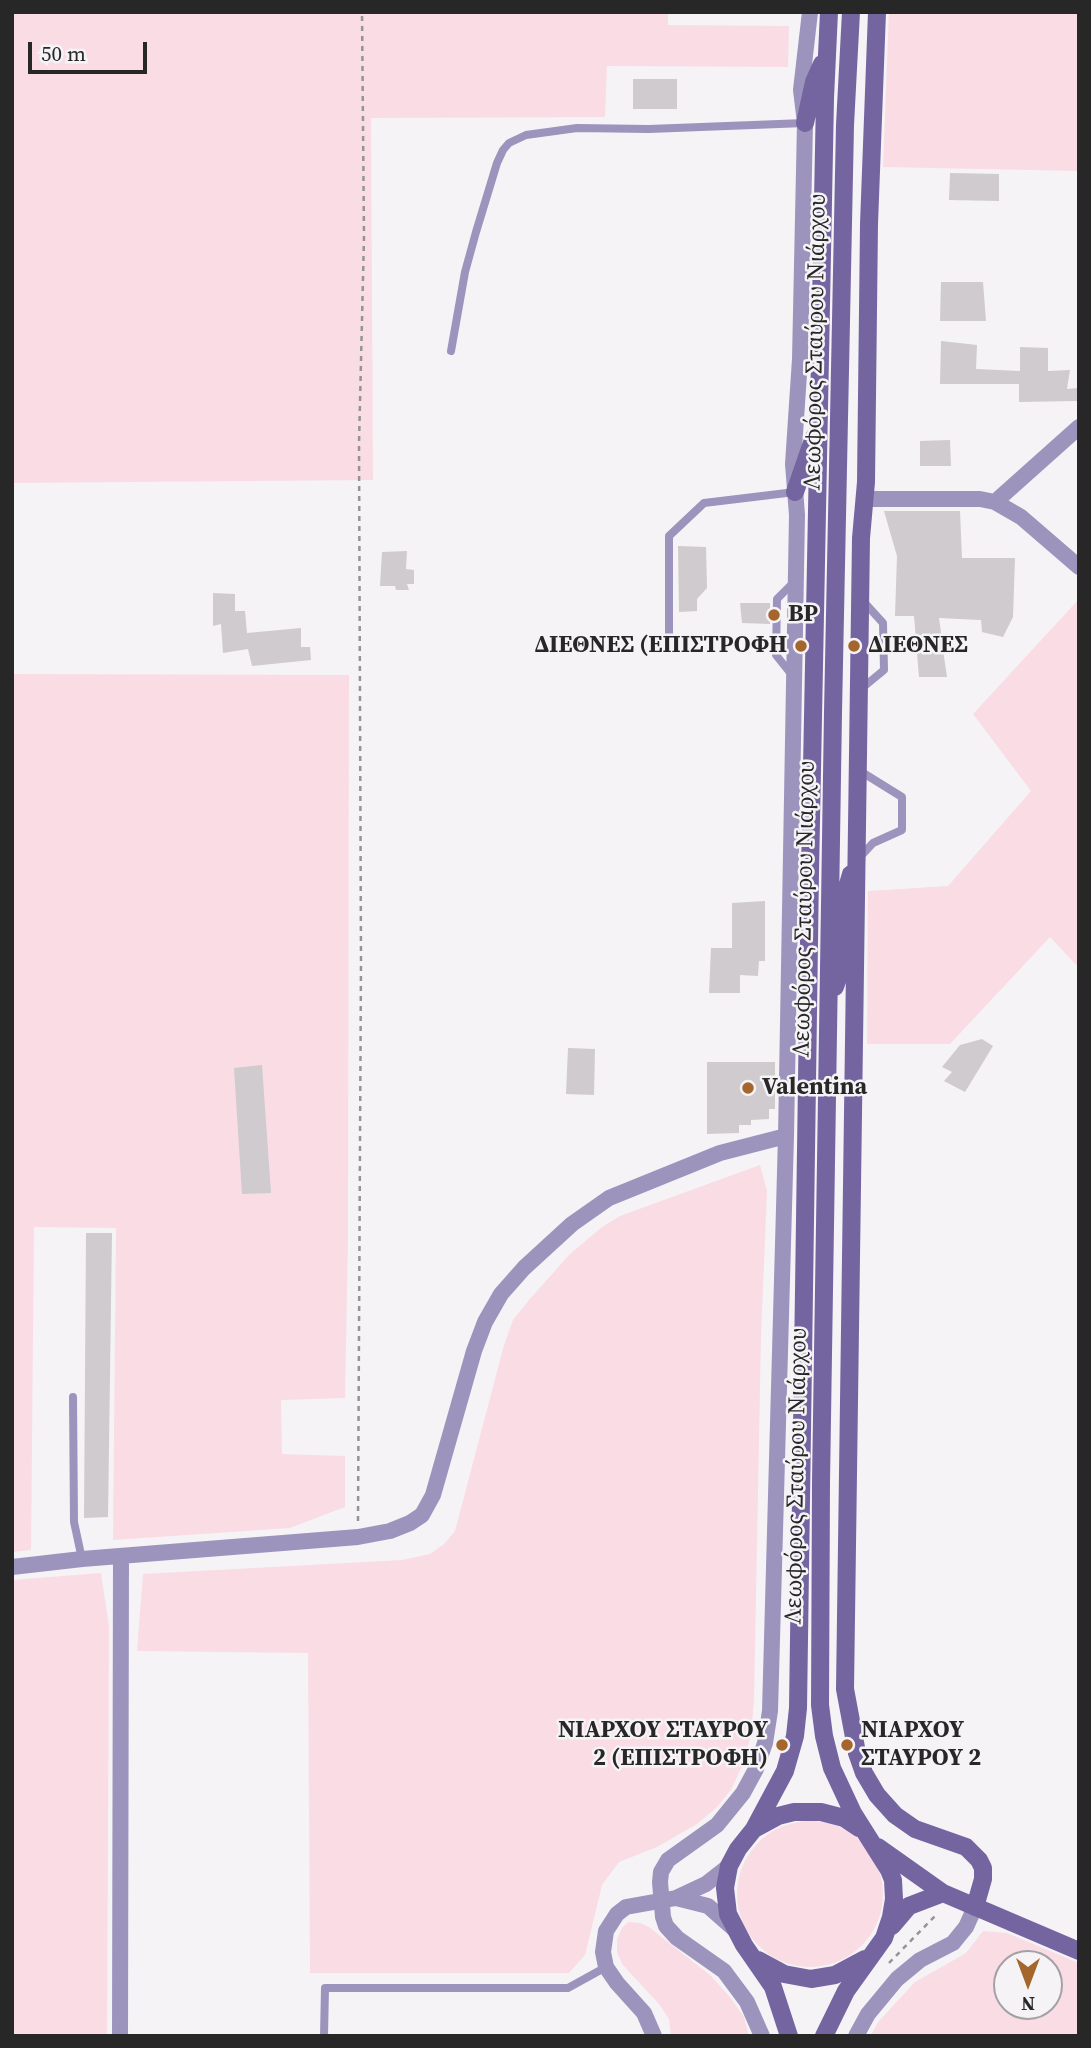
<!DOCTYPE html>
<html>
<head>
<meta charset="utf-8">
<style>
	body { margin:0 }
	#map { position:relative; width:1091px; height:2048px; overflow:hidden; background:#f5f3f6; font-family:"Source Serif 4",serif }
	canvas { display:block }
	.frame { position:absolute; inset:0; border:14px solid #272728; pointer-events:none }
	.north { position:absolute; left:993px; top:1950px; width:70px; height:70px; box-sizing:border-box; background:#f5f3f6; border:2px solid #a3a1a4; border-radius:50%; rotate:180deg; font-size:19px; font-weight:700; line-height:28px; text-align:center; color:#272728 }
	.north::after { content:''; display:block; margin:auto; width:24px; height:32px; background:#a4662c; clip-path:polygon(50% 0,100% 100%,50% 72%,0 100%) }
	.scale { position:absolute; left:28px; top:42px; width:119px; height:32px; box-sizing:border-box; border:4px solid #272728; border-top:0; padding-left:9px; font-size:21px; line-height:24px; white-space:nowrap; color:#272728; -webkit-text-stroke:5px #f5f3f6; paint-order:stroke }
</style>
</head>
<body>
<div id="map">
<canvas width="1091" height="2048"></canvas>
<div class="frame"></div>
<div class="north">N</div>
<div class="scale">50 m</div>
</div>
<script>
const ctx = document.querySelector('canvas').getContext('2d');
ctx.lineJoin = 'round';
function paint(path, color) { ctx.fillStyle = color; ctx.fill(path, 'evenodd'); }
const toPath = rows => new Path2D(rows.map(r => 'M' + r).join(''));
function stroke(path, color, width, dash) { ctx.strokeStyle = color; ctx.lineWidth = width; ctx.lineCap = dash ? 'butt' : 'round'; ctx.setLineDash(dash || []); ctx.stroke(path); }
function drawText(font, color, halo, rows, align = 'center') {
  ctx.font = font + ' "Source Serif 4",serif'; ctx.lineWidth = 5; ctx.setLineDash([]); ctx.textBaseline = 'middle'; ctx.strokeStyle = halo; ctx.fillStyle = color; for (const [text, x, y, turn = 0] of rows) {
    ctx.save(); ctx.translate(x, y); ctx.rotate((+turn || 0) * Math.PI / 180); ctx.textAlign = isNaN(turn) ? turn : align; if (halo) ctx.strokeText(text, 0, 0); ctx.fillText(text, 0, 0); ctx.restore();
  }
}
paint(toPath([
	[12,12,668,12,668,25,789,26,788,67,607,66,605,117,371,118,373,480,12,483],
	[889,12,1079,12,1079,171,883,167],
	[1079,599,1079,968,1050,937,950,1044,867,1044,868,891,948,886,1031,791,973,714],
	[12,674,349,675,348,1237,345,1398,281,1400,282,1454,345,1456,345,1507,290,1528,113,1540,116,1228,34,1227,31,1550,12,1552],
	[760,1165,767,1191,761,1336,754,1700,751,1734,744,1762,731,1790,716,1808,697,1824,657,1847,619,1862,602,1885,585,1955,569,1973,310,1973,308,1653,137,1651,143,1574,402,1560,430,1554,444,1544,455,1531,504,1345,513,1320,529,1300,569,1255,602,1227,620,1216],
	[101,1573,109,1626,107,2036,12,2036,12,1580],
	'737 1894a73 73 0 1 1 146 0a73 73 0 1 1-146 0Z',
	[628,1922,640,1923,649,1927,711,1976,730,1997,744,2017,749,2036,671,2036,669,2019,659,2004,622,1964,617,1952,617,1940,622,1928],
	[983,1931,1007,1933,1079,1963,1079,2036,870,2036,879,2021,915,1982,966,1953],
	[1007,1964,1049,1964,1049,2006,1007,2006]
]), '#fadce5');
paint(toPath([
	[633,79,677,79,677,109,633,109],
	[950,173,999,174,999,201,949,200],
	[941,282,983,282,986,321,940,321],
	[941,341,977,345,976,369,1020,371,1020,347,1048,348,1048,371,1070,370,1067,389,1078,388,1077,401,1019,402,1019,384,940,384],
	[950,440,951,466,920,466,920,441],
	[884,511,960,511,962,558,1015,558,1013,617,1003,637,982,632,981,620,939,618,943,647,940,646,943,650,947,677,919,677,914,616,895,616,897,556],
	[678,546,706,547,707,588,697,599,697,611,679,612],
	[407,551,406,569,414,570,414,584,407,584,409,590,396,590,395,586,380,586,382,552],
	[213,593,235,594,235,611,245,611,247,633,301,628,301,647,310,647,311,660,252,666,248,649,223,653,221,624,213,626],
	[740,603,770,603,770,624,742,623],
	[765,901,765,961,759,961,758,976,740,975,740,993,709,993,711,948,732,948,732,903],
	[982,1039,993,1046,965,1092,944,1081,952,1072,942,1067,960,1045],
	[568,1048,595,1049,594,1095,566,1094],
	[707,1062,775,1062,775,1109,769,1109,769,1119,751,1120,751,1125,739,1125,739,1133,707,1134],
	[262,1065,271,1193,242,1194,234,1068],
	[86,1233,112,1233,108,1517,84,1518]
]), '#cfcbce');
stroke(toPath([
	[358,1521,361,960,359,444,364,237,362,12],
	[889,1963,936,1915]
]), '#949395', 2.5, [5, 5]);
stroke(toPath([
	[451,351,465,272,476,232,497,163,503,150,509,143,526,135,577,128,649,129,805,123],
	[669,647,669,536,704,503,795,492],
	[792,675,776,655,777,599,794,582],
	[861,689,884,670,883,623,863,601],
	[860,771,902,797,902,830,873,843,860,857],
	[73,1397,74,1522,82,1559],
	[324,2036,325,1988,568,1988,606,1967]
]), '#9c94bd', 8);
stroke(toPath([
	[864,499,980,499,995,502,1021,517,1079,567],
	[995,502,1079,427],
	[12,1567,82,1559,358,1537,390,1531,410,1523,422,1515,433,1495,474,1351,485,1322,501,1294,524,1268,572,1224,609,1198,720,1153,786,1136],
	[676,1898,708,1906,733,1928],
	[120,2036,121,1556],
	[654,2036,644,2013,617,1983,606,1967,603,1952,606,1931,617,1914,626,1907,676,1898,706,1884,729,1866],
	[762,2036,747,2002,724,1971,677,1938,666,1926,663,1917,660,1882,661,1872,668,1860,717,1825,743,1793,756,1769,765,1743,770,1711,786,1136,797,515,793,464,800,359,805,123,801,90,810,12],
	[856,2036,868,2014,897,1979,920,1960,953,1943,966,1927,975,1907]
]), '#9c94bd', 16);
stroke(toPath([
	[877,12,869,224,866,482,861,538,845,1689,857,1753,864,1773,877,1795,895,1815,915,1829,966,1847,979,1860,983,1868,983,1879,975,1907],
	[805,123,814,82,822,64],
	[795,492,814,437],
	[835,987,841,969,845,895,851,874],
	[754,1829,785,1771,795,1736,798,1708,810,872,825,98,829,12],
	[878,1847,943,1893,1079,1951],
	[892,1926,909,1906,943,1893],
	[758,1960,784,1974,811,1979,835,1975,865,1959],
	[789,2036,773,1987,744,1945,728,1914,725,1888,729,1866,738,1849,754,1829,778,1816,794,1812,821,1812,844,1818,859,1828],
	[824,2036,846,1991,884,1938,891,1917,894,1899,893,1880,889,1870,853,1813,832,1768,824,1736,820,1705,821,1482,833,712,845,125,851,12]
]), '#7465a1', 18);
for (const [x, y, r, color] of [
	[774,615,7,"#a4662c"],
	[801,646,7,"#a4662c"],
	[854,646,7,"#a4662c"],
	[748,1088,7,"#a4662c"],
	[782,1745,7,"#a4662c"],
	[847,1745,7,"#a4662c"]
]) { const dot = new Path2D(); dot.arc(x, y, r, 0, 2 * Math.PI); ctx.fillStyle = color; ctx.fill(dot); stroke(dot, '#f5f3f6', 2.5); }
drawText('24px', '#272728', '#f5f3f6', [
	["Λεωφόρος Σταύρου Νιάρχου",816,342,-89],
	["Λεωφόρος Σταύρου Νιάρχου",805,909,-89],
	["Λεωφόρος Σταύρου Νιάρχου",797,1476,-89]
]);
drawText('bold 24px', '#272728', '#f5f3f6', [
	["BP",788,615],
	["ΔΙΕΘΝΕΣ (ΕΠΙΣΤΡΟΦΗ",787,646,"right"],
	["ΔΙΕΘΝΕΣ",868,646],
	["Valentina",762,1088],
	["ΝΙΑΡΧΟΥ ΣΤΑΥΡΟΥ",768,1731,"right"],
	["2 (ΕΠΙΣΤΡΟΦΗ)",768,1759,"right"],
	["ΝΙΑΡΧΟΥ",861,1731],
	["ΣΤΑΥΡΟΥ 2",861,1759]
], 'left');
</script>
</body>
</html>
